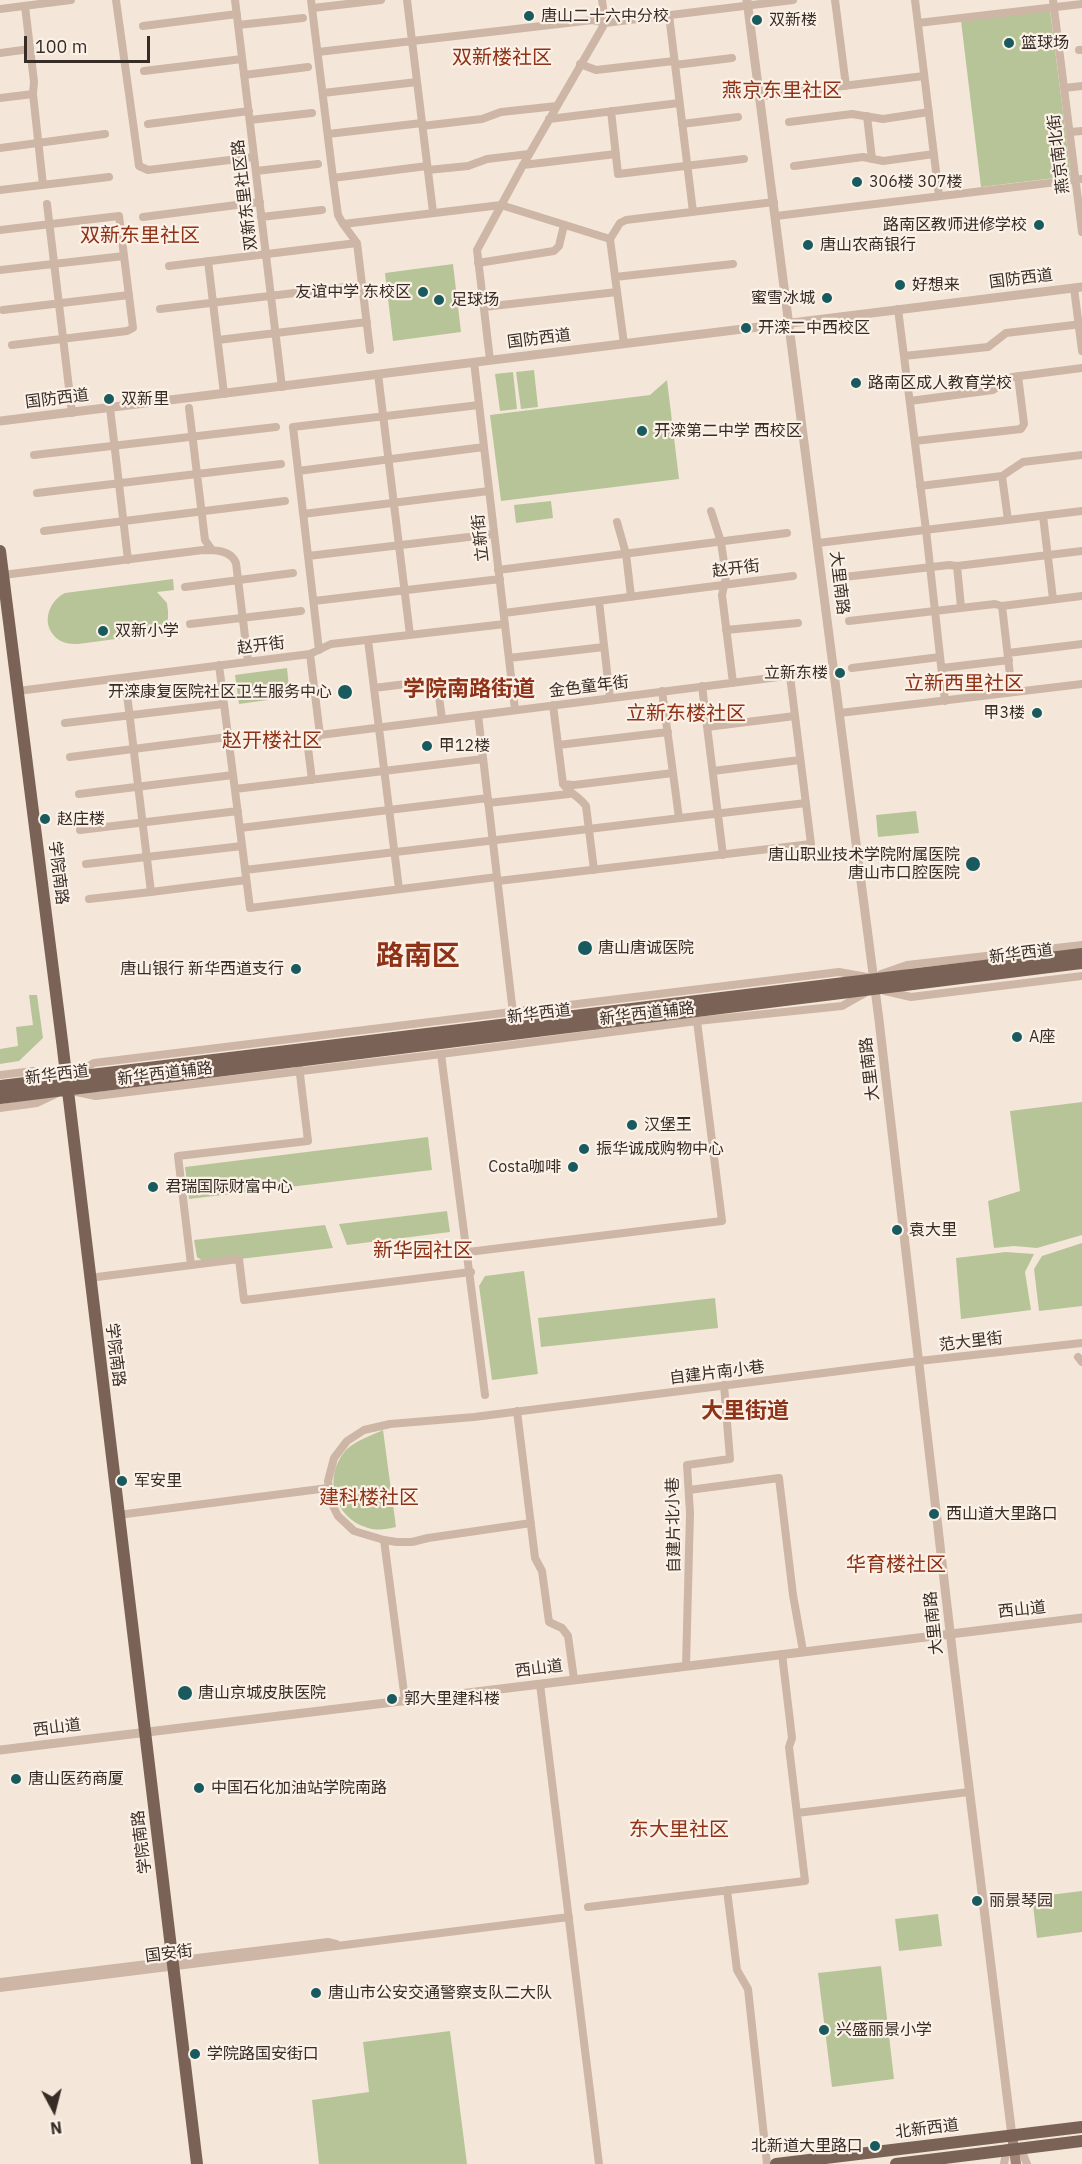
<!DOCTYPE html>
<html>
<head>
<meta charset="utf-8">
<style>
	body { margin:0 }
	#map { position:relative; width:1082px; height:2164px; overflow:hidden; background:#f4e7da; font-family:"IBM Plex Sans",sans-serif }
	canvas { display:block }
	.north { position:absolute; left:24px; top:2080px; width:60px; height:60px; -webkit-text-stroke:4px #fbf1e7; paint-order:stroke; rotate:173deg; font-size:16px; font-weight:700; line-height:24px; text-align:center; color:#382c27 }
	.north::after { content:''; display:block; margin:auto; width:21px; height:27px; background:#382c27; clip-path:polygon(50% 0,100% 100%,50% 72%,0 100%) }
	.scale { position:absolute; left:24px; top:36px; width:126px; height:27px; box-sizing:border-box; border:3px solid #382c27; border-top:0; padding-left:8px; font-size:18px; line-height:21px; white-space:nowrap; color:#382c27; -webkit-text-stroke:4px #fbf1e7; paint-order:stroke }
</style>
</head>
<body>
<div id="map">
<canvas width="1082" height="2164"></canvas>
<div class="north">N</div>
<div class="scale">100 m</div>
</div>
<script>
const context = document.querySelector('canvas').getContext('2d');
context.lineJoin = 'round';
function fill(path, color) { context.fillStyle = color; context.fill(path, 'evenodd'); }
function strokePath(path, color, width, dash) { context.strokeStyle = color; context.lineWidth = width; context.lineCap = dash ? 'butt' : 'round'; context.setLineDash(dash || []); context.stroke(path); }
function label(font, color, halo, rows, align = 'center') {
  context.font = font + ' "IBM Plex Sans","Noto Sans SC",sans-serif'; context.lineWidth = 4.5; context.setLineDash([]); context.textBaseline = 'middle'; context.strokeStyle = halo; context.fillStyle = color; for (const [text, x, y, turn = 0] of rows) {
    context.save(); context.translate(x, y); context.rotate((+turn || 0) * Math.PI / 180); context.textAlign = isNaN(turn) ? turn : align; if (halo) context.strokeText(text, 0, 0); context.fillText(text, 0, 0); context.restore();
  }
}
fill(new Path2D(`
	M1050,10L1071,176L981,187L961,21Z
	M453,264L461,332L393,341L385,273Z
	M534,370L538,407L521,409L516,372Z
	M513,372L517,409L500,411L495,374Z
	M667,380L679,479L501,501L490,415L650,395Z
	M551,501L553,518L516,523L514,505Z
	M173,579L174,590L157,592L167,603L168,611V619L161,630L154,634L78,644C72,644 65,644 59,640C40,627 47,602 65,593Z
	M287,668L290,697L239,704L235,675Z
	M916,811L919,833L878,837L876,815Z
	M29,995H37L43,1038L19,1061L0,1064V1049L18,1046L16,1027L33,1025Z
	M1082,1102V1235L1037,1248L1014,1246L994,1248L988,1201L1020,1191L1010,1111Z
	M428,1137L432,1170L189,1199L185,1167Z
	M447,1211L450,1232L347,1245L339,1224Z
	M325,1225L333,1248L206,1263L197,1257L194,1240Z
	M1082,1243V1306L1039,1311L1034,1269L1042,1256Z
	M1006,1252L1034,1254L1025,1272L1031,1310L961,1319L956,1258Z
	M524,1271L538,1374L492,1380L479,1286L485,1276Z
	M715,1298L718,1328L541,1347L538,1318Z
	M383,1430L396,1527C387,1529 378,1531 368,1528C334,1518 322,1477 346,1450C355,1441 372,1435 383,1430Z
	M1082,1891V1932L1037,1938L1032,1897Z
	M938,1914L942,1946L899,1951L895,1919Z
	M881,1966L894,2079L832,2087L818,1973Z
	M450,2031L467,2164H319L312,2100L369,2092L363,2042Z`), '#b7c498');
strokePath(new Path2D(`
	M116,0L139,166L148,170L254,157
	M235,0L282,387
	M311,0L333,178L338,215L343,224L501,205L610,239L624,344
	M407,0L433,212
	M835,0L846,86
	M915,0L939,196
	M1053,0L1082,232
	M25,6L34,82L33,94
	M313,8L381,0
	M0,9L71,0
	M669,15L693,212
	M918,23L1082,4
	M238,25L303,18
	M143,26L237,14
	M1079,50H1082
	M318,52L593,20L605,23L793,0
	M0,53L30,49
	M580,64L596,70L674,61
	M675,65L732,58
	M144,71L242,59
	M244,75L308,67
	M1064,88L1082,86
	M323,93L417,82
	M762,96L924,76
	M0,98L33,94L43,185
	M611,111L618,174L744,159
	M867,116L872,159
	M549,119L679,103
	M250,120L312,113
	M789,122L852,114L883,119L929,112
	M148,124L249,111
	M682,124L738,117
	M422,126L482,119L501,112L557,106
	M1070,132L1082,131
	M328,134L422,123
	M0,148L105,134
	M523,165L616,154
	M794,166L863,157L883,161L934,154
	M428,170L468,166L487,159L529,154
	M256,171L318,164
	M333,178L427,166
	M0,190L109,177
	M47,204L72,413
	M776,216L1082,179
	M143,217L260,202
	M261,217L322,210
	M343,224L357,243L370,350
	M0,230L119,216L133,328L127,331L12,345
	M610,239L620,223L626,220L774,202
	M208,261L224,394
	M478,263L554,251L559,246L564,225
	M169,266L357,243
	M0,270L124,256
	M615,277L733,264
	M1074,288L1082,351
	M484,307L617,292
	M160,309L362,285
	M898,309L926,530L945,701
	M3,310L129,295
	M218,340L367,322
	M904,356L988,347L1006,333L1082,324
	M490,360L477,250L523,165L605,23L602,0
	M474,362L515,710
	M378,374L410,635
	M910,401L993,390L1012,377L1082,368
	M110,408L128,560
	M189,408L205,540L212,550
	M915,441L1021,429L1024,424L1018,376
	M34,455L276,427
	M298,471L484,447
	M1002,476L1008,520
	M920,486L1002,476L1023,462L1082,455
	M37,493L281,464
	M711,511L721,542L726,577L722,595L733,683
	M303,514L489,491
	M1043,516L1053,599
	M617,522L626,554L631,596
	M44,531L285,501
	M818,543L1082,511
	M308,556L494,534
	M498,570L787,533
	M3,575L203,550C215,550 231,550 236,563L248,661
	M844,577L949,565L957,566
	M185,587L293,573
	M314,601L500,579
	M599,601L610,698
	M1002,606L1012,692
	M961,607L957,566L1082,551
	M504,613L793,576
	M849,621L995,604L1002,606L1082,596
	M190,624L301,611
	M726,630L798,623
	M368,640L399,889
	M319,650L293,427L479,405
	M1008,653L1082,644
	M310,654L320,735L834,670
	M509,658L604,647
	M219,665L250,908L497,877
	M852,668L940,657
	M942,668L1009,660
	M125,678L151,892L246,880
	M702,686L723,855
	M374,688L430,681L438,689L442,719
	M18,691L310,654L331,644L505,624
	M662,691L679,818
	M553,705L563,784C570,794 579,796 586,806L594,870
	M840,713L1082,684
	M478,715L513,1013
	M65,723L224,704
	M707,727L795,716
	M558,745L668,732
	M70,757L228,737
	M713,771L800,760
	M312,780L308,748L320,735
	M563,784L574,785L673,773
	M235,789L483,759
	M79,794L233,775
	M488,803L569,794
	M240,828L488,798
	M80,830L238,811
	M86,864L242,846
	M245,870L806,803
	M498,881L811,844L790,676
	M89,899L151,892
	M881,974L907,965L1082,945
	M885,991L911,997L1082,976
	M441,1054L485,1395
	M0,1075L33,1071L55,1076
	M72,1075L94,1063L839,972L867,977
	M76,1092L96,1096L441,1054L697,1021L842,1006L865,993
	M0,1108L37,1103L56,1094
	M468,1252L722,1221L697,1021
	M191,1265L178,1156L308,1141L299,1066
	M89,1278L239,1259L244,1300L471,1272
	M1078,1357L1082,1362
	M517,1411L535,1558L542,1571L549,1622L562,1628L568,1636L574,1679
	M689,1490L779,1478L793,1595L803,1651
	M118,1515L328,1488
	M531,1523L428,1538L412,1542H397L384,1540L354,1531L338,1516L331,1502L328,1481L334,1458L347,1441L364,1430L390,1424L474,1417L919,1361L1082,1343
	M384,1540L405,1700
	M686,1666L690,1513L687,1465L730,1459L724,1385
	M540,1684L599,2164
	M797,1813L969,1792
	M727,1890L737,1970L748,1989L767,2164
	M588,1907L805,1881L789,1747L792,1738L782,1654
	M0,1982L328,1942L336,1944
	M0,1988L569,1917
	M1020,2147L1027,2164
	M1004,2164L1007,2148`), '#cdb6a5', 8);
strokePath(new Path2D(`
	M747,0C793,340 832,680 879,1020L953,1657L1012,2136
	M0,421L1082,287
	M0,1750L1082,1618`), '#cdb6a5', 9);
strokePath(new Path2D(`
	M1012,2136L1016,2164`), '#a18476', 10);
strokePath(new Path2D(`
	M0,551L62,1041L197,2164
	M0,1086L1082,954
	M0,1098L1082,963
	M776,2164L1082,2127
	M896,2164L1082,2141`), '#7b6256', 12);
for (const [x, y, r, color] of [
	[529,16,6,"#185a5d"],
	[757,20,6,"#185a5d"],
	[1009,43,6,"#185a5d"],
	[857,182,6,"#185a5d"],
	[1039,225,6,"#185a5d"],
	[808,245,6,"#185a5d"],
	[900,285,6,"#185a5d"],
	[423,292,6,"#185a5d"],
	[827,298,6,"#185a5d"],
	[439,300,6,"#185a5d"],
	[746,328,6,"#185a5d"],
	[856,383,6,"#185a5d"],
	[109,399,6,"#185a5d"],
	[642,431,6,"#185a5d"],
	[103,631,6,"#185a5d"],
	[840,673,6,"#185a5d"],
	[345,692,8,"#185a5d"],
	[1037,713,6,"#185a5d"],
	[427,746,6,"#185a5d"],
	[45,819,6,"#185a5d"],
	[973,864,8,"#185a5d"],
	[585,948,8,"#185a5d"],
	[296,969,6,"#185a5d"],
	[1017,1037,6,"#185a5d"],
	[632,1125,6,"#185a5d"],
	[584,1149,6,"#185a5d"],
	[573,1167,6,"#185a5d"],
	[153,1187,6,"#185a5d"],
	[897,1230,6,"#185a5d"],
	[122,1481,6,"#185a5d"],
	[934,1514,6,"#185a5d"],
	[185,1693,8,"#185a5d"],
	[392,1699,6,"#185a5d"],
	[16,1779,6,"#185a5d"],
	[199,1788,6,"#185a5d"],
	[977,1901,6,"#185a5d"],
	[316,1993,6,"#185a5d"],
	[824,2030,6,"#185a5d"],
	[195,2054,6,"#185a5d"],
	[875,2146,6,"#185a5d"]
]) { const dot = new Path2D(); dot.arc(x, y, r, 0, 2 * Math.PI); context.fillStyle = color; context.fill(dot); strokePath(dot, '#fbf1e7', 2); }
label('16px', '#382c27', '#fbf1e7', [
	["唐山二十六中分校",541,16],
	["双新楼",769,20],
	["篮球场",1021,43],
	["306楼 307楼",869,182],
	["路南区教师进修学校",1027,225,"right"],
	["唐山农商银行",820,245],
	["好想来",912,285],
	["友谊中学 东校区",411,292,"right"],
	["蜜雪冰城",815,298,"right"],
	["足球场",451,300],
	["开滦二中西校区",758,328],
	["路南区成人教育学校",868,383],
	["双新里",121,399],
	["开滦第二中学 西校区",654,431],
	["双新小学",115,631],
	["立新东楼",828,673,"right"],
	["开滦康复医院社区卫生服务中心",332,692,"right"],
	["甲3楼",1025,713,"right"],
	["甲12楼",439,746],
	["赵庄楼",57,819],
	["唐山职业技术学院附属医院",960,855,"right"],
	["唐山市口腔医院",960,873,"right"],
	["唐山唐诚医院",598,948],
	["唐山银行 新华西道支行",284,969,"right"],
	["A座",1029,1037],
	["汉堡王",644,1125],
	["振华诚成购物中心",596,1149],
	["Costa咖啡",561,1167,"right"],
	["君瑞国际财富中心",165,1187],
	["袁大里",909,1230],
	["军安里",134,1481],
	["西山道大里路口",946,1514],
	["唐山京城皮肤医院",198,1693],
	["郭大里建科楼",404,1699],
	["唐山医药商厦",28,1779],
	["中国石化加油站学院南路",211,1788],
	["丽景琴园",989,1901],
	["唐山市公安交通警察支队二大队",328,1993],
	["兴盛丽景小学",836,2030],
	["学院路国安街口",207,2054],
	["北新道大里路口",863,2146,"right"]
], 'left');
label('16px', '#382c27', '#fbf1e7', [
	["燕京南北街",1059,154,-97],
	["双新东里社区路",245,195,-97],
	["国防西道",1021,279,-7],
	["国防西道",539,339,-7],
	["国防西道",57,399,-7],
	["立新街",481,538,-96],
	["赵开街",736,569,-7],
	["大里南路",839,583,83],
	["赵开街",261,646,-7],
	["金色童年街",589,687,-7],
	["学院南路",58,873,83],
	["新华西道",1021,954,-7],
	["新华西道",539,1014,-7],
	["新华西道辅路",647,1014,-7],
	["大里南路",870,1069,-97],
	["新华西道辅路",165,1074,-7],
	["新华西道",57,1075,-7],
	["范大里街",971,1342,-7],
	["学院南路",115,1355,83],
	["自建片南小巷",717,1373,-7],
	["自建片北小巷",674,1525,-91],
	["西山道",1022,1610,-6],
	["大里南路",934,1623,-96],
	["西山道",539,1669,-7],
	["西山道",57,1728,-7],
	["学院南路",142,1842,-97],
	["国安街",169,1954,-7],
	["北新西道",927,2129,-7]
]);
label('20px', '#8e3218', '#fbf1e7', [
	["双新楼社区",502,58],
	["燕京东里社区",782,91],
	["双新东里社区",140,236],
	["立新西里社区",964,684],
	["立新东楼社区",686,714],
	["赵开楼社区",272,741],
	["新华园社区",423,1251],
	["建科楼社区",369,1498],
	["华育楼社区",896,1565],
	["东大里社区",679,1830]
]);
label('bold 22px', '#8e3218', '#fbf1e7', [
	["学院南路街道",469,690],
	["大里街道",745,1412]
]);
label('bold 28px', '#8e3218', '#fbf1e7', [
	["路南区",418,957]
]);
</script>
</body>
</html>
